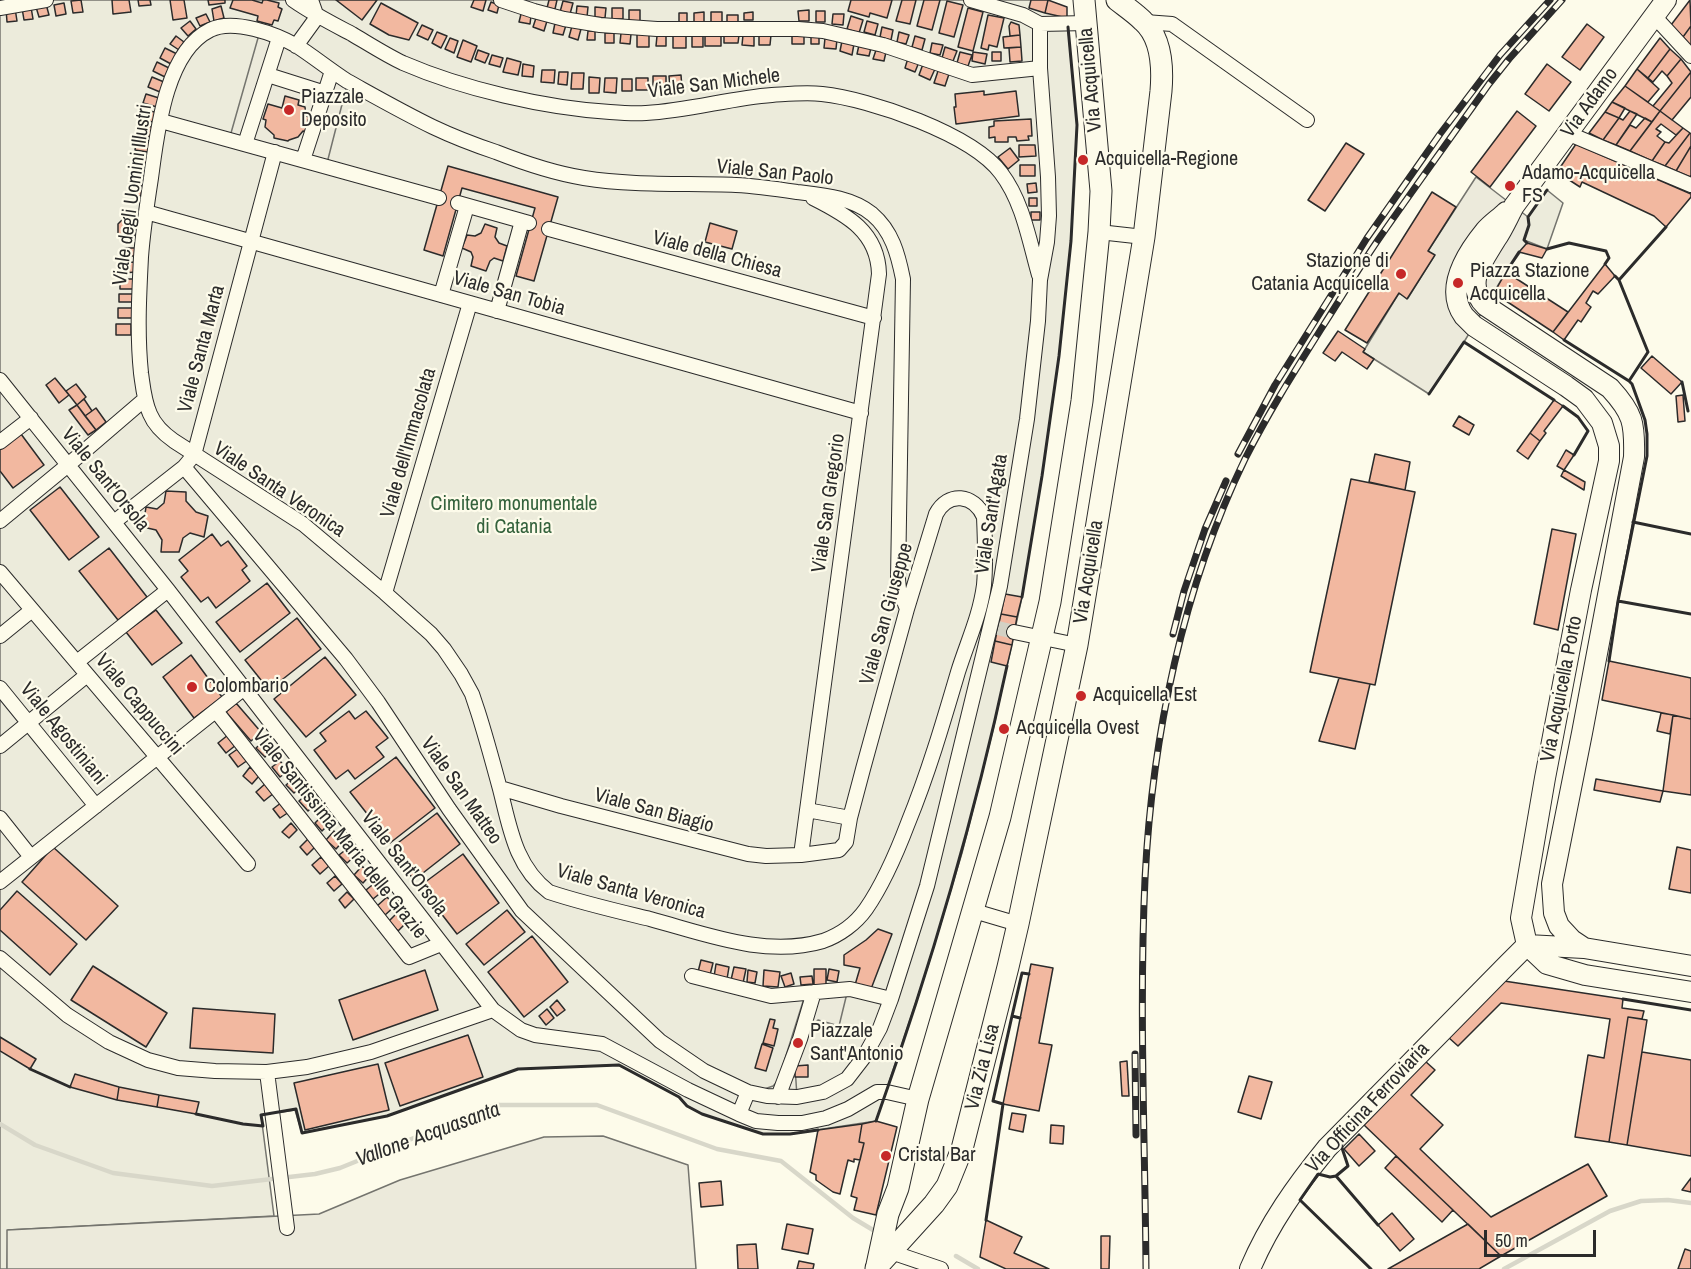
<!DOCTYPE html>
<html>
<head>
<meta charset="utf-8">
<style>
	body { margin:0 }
	#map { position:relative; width:1691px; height:1269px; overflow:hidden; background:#fdfbea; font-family:"Archivo Narrow",sans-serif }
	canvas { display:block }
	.scale { position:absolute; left:1484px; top:1230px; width:112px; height:27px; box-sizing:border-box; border:3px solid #2b2b2b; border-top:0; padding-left:8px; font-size:18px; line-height:21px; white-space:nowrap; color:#2b2b2b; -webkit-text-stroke:4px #fdfbea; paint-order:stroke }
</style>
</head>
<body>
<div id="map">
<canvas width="1691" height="1269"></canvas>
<div class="scale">50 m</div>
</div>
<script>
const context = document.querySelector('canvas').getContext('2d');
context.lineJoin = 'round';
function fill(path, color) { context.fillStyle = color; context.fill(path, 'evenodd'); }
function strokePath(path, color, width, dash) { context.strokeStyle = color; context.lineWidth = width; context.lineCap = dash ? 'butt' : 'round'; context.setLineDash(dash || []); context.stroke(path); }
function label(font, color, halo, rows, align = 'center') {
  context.font = font + ' "Archivo Narrow",sans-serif'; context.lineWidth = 4.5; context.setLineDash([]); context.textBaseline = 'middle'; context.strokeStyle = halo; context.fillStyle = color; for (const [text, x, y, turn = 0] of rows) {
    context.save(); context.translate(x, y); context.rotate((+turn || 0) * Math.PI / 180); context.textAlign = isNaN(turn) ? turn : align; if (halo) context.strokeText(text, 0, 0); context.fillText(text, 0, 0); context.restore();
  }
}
const green = new Path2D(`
	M0,0H1047L1067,18L1077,125L1071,241L1059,356L1042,476L1022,597L993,730L962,853L928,966L876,1121L790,1134H763L702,1114L687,1106L679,1097L619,1065L518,1069L387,1116L302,1133L295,1110L261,1115L274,1216L8,1230L7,1269H0Z
	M1547,190L1563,203L1547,249L1524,240L1529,225L1528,217Z`);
fill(green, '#ecebdb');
strokePath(green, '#74746e', 1.5);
const parking = new Path2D(`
	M260,31L348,81L326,167L229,140Z
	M1476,177L1528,217L1529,225L1524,240L1527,243L1506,272L1464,342L1429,394L1363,352L1399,293L1408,298L1434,256L1428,251Z
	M848,989L839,1026L818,1020L813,1025L795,1066L797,1097L753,1093L773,1086L778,1081L806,992Z
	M603,1136L688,1165L696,1269H7V1230L319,1214L400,1180L544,1137Z`);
fill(parking, '#eceadb');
strokePath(parking, '#74746e', 1.5);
strokePath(new Path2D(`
	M0,1124L35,1145L113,1173L212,1186L315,1174L340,1168L495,1105H597L717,1149L781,1161L853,1218L873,1230
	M956,1256L978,1269
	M1504,1269L1610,1211L1641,1201L1668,1200L1691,1203`), '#d8d7c9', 4.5);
const building = new Path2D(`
	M81,0L83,12L73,13L71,1Z
	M112,0H129L131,12L113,14Z
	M138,0H150L151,5L139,6Z
	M170,0H184L187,18L173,20Z
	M208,0H225V3L209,5Z
	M233,0H252L262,3L263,0H267L279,3L278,7L282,9L278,21L274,20L272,25L257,21L258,16L230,8Z
	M336,0H377L362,20Z
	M474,0H486L483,11L471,7Z
	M549,0H557L555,9L547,8Z
	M851,0H892L887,18L870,13L869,17L848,11Z
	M902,0H916L910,24L896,21Z
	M924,0H940L932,30L917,26Z
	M1031,0H1048L1045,13L1029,8Z
	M1048,0L1067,7V18L1045,13Z
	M1690,0L1691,26L1683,37L1671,25Z
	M563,1L573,3L570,14L560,12Z
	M947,1L963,5L954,37L939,33Z
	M491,2L499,5L497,13L488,10Z
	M64,3L66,14L56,16L54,5Z
	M381,3L418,23L409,40L389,35L370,24Z
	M46,4L49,15L39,17L36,7Z
	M221,6L224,18L214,21L212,9Z
	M577,6L588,7L587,17L576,16Z
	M31,7L33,19L24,20L22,8Z
	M595,7L606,8L605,18L595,17Z
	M15,8L17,21L7,22L6,9Z
	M612,8H623V19H612Z
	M968,8L983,12L973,51L958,47Z
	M629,10H640V21H629Z
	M809,10V21H799L798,11Z
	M816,11H825V22H816Z
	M704,12V23H694V13Z
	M711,12H722V24H711Z
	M753,12V20H744V13Z
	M679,13H687V23H679Z
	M206,14L210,22L200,26L196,18Z
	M521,14L531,16L530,24L519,22Z
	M833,14H844L843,25L832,24Z
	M727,15H738V22H727Z
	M988,15L1004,18L997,47L989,45L988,50L981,48Z
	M851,16L863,20L859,33L847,29Z
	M536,18L547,21L544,31L533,27Z
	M190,21L196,29L188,36L181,28Z
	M867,21L878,24L875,35L864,32Z
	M1011,22L1019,25L1020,35L1010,36L1009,26Z
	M555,23L566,25L563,35L553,33Z
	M1587,24L1604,37L1580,70L1562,57Z
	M422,25L433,30L428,40L417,35Z
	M572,26L581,29L578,40L569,37Z
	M1691,26V46L1683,37Z
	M882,27L893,30L891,40L880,37Z
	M588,31H595V40H587Z
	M437,32L447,36L441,48L432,43Z
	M899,32L909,35L906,44L897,42Z
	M605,33H614V43H605Z
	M621,33L631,34L630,44L620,43Z
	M637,34H649V47H637Z
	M673,34H686V48H673Z
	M705,34H721V46H705Z
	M792,34H804V44H792Z
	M724,35H739L738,43H724Z
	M743,35H754V46L742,45Z
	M759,35H771L770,45H759Z
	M1020,35L1021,47L1004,48L1003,37Z
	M176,36L184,42L179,50L170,44Z
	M657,36H666V46H656Z
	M692,36H703V47H692Z
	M915,36L925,39L922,50L912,47Z
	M811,37H819V44H811Z
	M450,38L458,41L454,53L445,49Z
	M825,38L837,39L836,49L824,48Z
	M1660,38L1670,49L1648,78L1637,69Z
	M463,40L477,46L471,62L457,57Z
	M842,41L854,44L852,55L840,51Z
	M932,43L943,45L940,55L930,53Z
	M859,45L871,48L869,56L857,54Z
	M945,47L957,51L953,61L942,58Z
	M1021,47L1022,61L1010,62L1009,48Z
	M165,48L177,54L171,64L160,58Z
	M1670,49L1681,59L1667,76L1662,71L1653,82L1648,78Z
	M478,50L489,54L485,63L475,59Z
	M876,50L886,52L884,61L873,59Z
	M960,52L972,55L968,66L957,63Z
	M973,52L987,54L985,64L972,61Z
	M992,52H1001V61H992Z
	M492,55L503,58L500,67L489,64Z
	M507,58L521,62L518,75L503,72Z
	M908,58L919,62L915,72L905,68Z
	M1681,59L1691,72L1660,111L1653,106L1672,83L1667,76Z
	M157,62L169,68L165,77L153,71Z
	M523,64L534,66L533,77L522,76Z
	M923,64L935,69L930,80L919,75Z
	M1547,64L1571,82L1549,111L1525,94Z
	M1637,69L1659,89L1648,102L1625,86Z
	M542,70H555L554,83L541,82Z
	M938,71L949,74L945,86L934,83Z
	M559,72H568L567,85L558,84Z
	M1691,72V97L1672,120L1660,111Z
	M572,73H584L583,89H571Z
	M681,75L682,88H670L669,76Z
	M653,76H666V89H653Z
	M152,77L164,82L160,92L148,87Z
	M589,77L600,78L599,93H589Z
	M605,78H617L616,93L604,92Z
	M636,78H648V90H636Z
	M622,79H632V91H622Z
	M1625,86L1660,111L1652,122L1612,102Z
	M984,91V95L1016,91L1019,116L956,124L954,107H956L955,94Z
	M146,94L159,98L157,107L143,103Z
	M285,96L299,100L298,105L305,107L306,116L309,117L305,132L303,131L298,137L289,140L288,141L274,138V135L265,127L266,120L263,119L268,104L282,108Z
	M1612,102L1625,108L1619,118L1605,112Z
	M142,110L155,112L154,122L140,120Z
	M1517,111L1536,126L1490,187L1471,172Z
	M1630,111L1637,114L1616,145L1603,140L1619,118L1623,120Z
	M1660,111L1683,128L1676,135L1661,124L1656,129L1661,132L1657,136L1665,142L1652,161L1630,151Z
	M1605,112L1619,118L1603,140L1589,133Z
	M1645,118L1652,122L1630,151L1616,145L1630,125L1636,128Z
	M1031,119L1032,136H1028L1029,140L1017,141L1016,137H1008V142H995V137L989,138V127L994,126V121Z
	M139,125L153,127L151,137L137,134Z
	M1683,128L1690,133L1665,166L1652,161L1665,142L1669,143Z
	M1690,133L1691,134V146L1676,171L1665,166Z
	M137,139L150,141L148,152L135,150Z
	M1346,143L1364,154L1325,211L1308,200Z
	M1576,144L1691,194V197L1666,227L1654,216L1582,182L1580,187L1557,172Z
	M1019,145H1035L1036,156L1019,157Z
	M1691,146V175L1690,177L1676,171Z
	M1010,148L1019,160L1008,169L998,157Z
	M134,153L147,155L146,164L132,161Z
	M1020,165H1035V176H1020Z
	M132,166L144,168L142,179L130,177Z
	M448,166L558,197L534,281L516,276L535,208L462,188L443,256L424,250Z
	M1036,183L1037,192L1028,193L1027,184Z
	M129,184L142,185L141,196L128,195Z
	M1432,192L1456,207L1428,251L1435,255L1407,299L1399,293L1367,343L1345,330Z
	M1029,198H1037V206H1029Z
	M1031,212H1040V220H1031Z
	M123,219L132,220L136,225L135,235L129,239H122L118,234V224Z
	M710,223L737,231L732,249L705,242Z
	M485,224L497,228L495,237L499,243L507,246L503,261L494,258L490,261L486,271L471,266L473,257L471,252L462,248L467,235L475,236L481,233Z
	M1527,243L1547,249L1542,258L1519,252Z
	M125,248H136V256H125Z
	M135,262L136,272L122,273V263Z
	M1605,264L1615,276L1598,294L1593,291L1586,303L1591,307L1581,322L1578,320L1564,340L1553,332Z
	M1506,272L1568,312L1553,332L1494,293Z
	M120,279H134V289H120Z
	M119,294H133L132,302H119Z
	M118,308H132V318H118Z
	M116,324H131V335H116Z
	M1338,331L1365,349L1363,352L1374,359L1367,369L1342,352L1335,361L1323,353Z
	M1652,356L1682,382L1671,394L1641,368Z
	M55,378L69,395L59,403L46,385Z
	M76,384L86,397L77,405L66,391Z
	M1683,395L1685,421L1678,422L1676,396Z
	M84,399L92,411L85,416L77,405Z
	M1554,400L1563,406L1544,431L1546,433L1540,441L1530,433Z
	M77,405L96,430L88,435L69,410Z
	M96,408L106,422L96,430L85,416Z
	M1459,416L1474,425L1469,435L1453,426Z
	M1530,433L1540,441L1528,459L1517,451Z
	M21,434L44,465L13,488L0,471V450Z
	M1566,450L1574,455L1564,470L1557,466Z
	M1375,454L1410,462L1405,490L1369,482Z
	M1564,470L1585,482L1584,490L1561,476Z
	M1351,479L1415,492L1375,685L1310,672Z
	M60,487L99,537L69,560L30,510Z
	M166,491L186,492V501L196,512L208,516L204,537L190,533L183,538L179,552H161L162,540L156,530L143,527L146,507L157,509L164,503Z
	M1552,529L1576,534L1558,630L1534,624Z
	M212,534L221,546L228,541L247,566L242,570L250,581L216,608L208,597L201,602L181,577L188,571L179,560Z
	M109,548L147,597L118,620L79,571Z
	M267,583L290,613L240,652L216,622Z
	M1005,594L1022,597L1017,617L1001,614Z
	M156,610L182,643L152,665L126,632Z
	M1001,614L1017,617L1012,645L995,641Z
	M297,618L321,649L269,690L245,660Z
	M995,641L1012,645L1007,666L991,662Z
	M191,655L222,697L194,718L163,677Z
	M325,657L356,695L306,737L274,699Z
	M1609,661L1691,678V719L1602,700Z
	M1339,678L1370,684L1355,749L1319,741Z
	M236,703L261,732L251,741L226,712Z
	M349,711L355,719L366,711L388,738L376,747L384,757L355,779L348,770L336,779L314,750L326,741L320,733Z
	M1661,713L1673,715L1670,734L1657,731Z
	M1673,715L1691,719V795L1663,791Z
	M228,735L236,745L226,753L218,743Z
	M265,740L273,749L265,757L256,748Z
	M239,748L248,760L238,767L229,755Z
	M396,757L435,808L390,843L350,792Z
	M280,761L288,771L280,777L272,767Z
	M250,767L259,776L252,784L243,776Z
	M294,778L302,786L294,793L286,785Z
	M1596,779L1663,791L1660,802L1594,790Z
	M266,783L274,793L264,801L256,792Z
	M308,793L317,802L308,811L299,801Z
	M282,802L289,812L280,818L273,809Z
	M437,813L460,844L414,880L390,849Z
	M324,814L331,822L322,831L315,823Z
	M291,823L297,830L289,838L282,832Z
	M334,831L344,840L336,849L326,840Z
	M308,839L315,847L307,855L300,847Z
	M53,847L118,906L86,940L22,882Z
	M1677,847L1691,850V893L1669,889Z
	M348,848L355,856L347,863L339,855Z
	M463,854L499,903L457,934L420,886Z
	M321,857L329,866L320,874L312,865Z
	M362,866L371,874L363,883L354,875Z
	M335,876L342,884L334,891L327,883Z
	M376,882L383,891L373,899L366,890Z
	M17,891L77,944L50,975L0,930V910Z
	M347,892L354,899L345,908L339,900Z
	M387,897L395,906L385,915L377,906Z
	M507,910L525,932L484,965L466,944Z
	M398,912L407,922L398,931L389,921Z
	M878,929L892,934L871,989L855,985L860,968L844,965V955L866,940Z
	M532,936L568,982L524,1017L488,972Z
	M701,960L713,963L710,975L698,972Z
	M716,964L729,967L727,979L714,977Z
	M1031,964L1053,968L1039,1043L1052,1045L1039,1111L1003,1104Z
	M93,966L167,1013L146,1047L71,1000Z
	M734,967L746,969L743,983L731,980Z
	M814,969H826V985H814Z
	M829,969L839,971L837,982L827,980Z
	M425,970L438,1010L353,1040L339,1000Z
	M748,970L757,972L755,983L747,982Z
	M764,970L780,972L778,987L763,986Z
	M791,973L794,984L785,987L781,976Z
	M812,976L813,984L801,985L800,977Z
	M1504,981L1623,999L1622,1008L1644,1011L1642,1019L1628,1017L1609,1142L1575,1137L1588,1055L1604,1058L1610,1019L1501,1003L1458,1046L1448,1037Z
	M557,1000L565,1010L557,1016L550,1007Z
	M193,1008L275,1014L273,1053L190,1048Z
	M547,1009L554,1018L546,1025L539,1016Z
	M1628,1017L1647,1020L1627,1145L1609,1142Z
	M770,1019L775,1020L773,1028L778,1029L774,1046L763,1043Z
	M468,1035L483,1077L400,1106L385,1063Z
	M0,1037L36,1059L30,1069L0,1051Z
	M762,1044L773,1048L766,1071L755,1068Z
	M1642,1052L1691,1060V1156L1627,1145Z
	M1127,1061L1129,1096H1122L1120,1062Z
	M1425,1061L1435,1070L1411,1095L1443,1125L1420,1149L1491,1217L1588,1164L1607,1196L1501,1256L1364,1125Z
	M378,1064L389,1110L305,1130L294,1083Z
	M808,1065V1077H795V1066Z
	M75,1074L119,1087L117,1100L70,1087Z
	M1249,1076L1272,1082L1261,1119L1238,1112Z
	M119,1087L159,1095L157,1107L117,1100Z
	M159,1095L199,1102L196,1114L157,1107Z
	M1012,1113L1026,1115L1023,1132L1009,1129Z
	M876,1121L897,1127L876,1215L854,1210L857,1198L851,1196L864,1143L859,1142L862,1124Z
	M862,1124L859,1142L864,1143L860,1160L854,1159V1162L848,1160L840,1194L833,1192L816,1180V1175L810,1172L818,1130Z
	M1051,1125L1064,1126L1063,1144L1050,1143Z
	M1359,1134L1375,1151L1359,1166L1344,1149Z
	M1396,1156L1453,1210L1442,1222L1385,1168Z
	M1691,1178V1192L1682,1190Z
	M721,1181L723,1205L701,1207L699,1183Z
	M1392,1213L1414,1239L1400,1251L1378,1225Z
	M986,1220L1022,1237L1014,1253L1049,1269H1006L980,1257Z
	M787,1224L813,1229L808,1254L782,1249Z
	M1468,1224L1501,1256L1479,1269H1388Z
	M1101,1236H1110L1109,1269H1101Z
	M756,1244L758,1269H738L737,1245Z
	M1685,1249L1691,1251V1269H1678Z
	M799,1261L814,1264L813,1269H797Z`);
fill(building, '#f2b8a0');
strokePath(building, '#2b2b2b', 1.5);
strokePath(new Path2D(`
	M998,628L1014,632`), '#d3d1c4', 14, [14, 7]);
const street = new Path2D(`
	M293,0C313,14 331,23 352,34C369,44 386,55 403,63C463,89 545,108 610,112C622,113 634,114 646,113C689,111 730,98 772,95C788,94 806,92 822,94C870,99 972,134 1001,173C1023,202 1029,240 1039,275
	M501,0L534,11L564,19L600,25L657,29H798L823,31L883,45L972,75L1040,68
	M971,0L1023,15L1040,24L1087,23
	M0,8L46,0
	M1654,16L1691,56
	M1145,22L1172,24L1307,120
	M296,46L317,17L311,0
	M268,75L325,93
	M161,121L439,198
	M1567,133L1691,185
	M245,144L279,38
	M303,160L332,71
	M458,203L529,223
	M146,212L861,413
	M549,229L874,318
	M1099,232L1144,237
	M441,295L467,206
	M497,311L522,221
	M0,380L168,590L493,1010L521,1030L535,1035L602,1044L688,1090L739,1114L756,1121L778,1123H802L826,1118L848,1109L877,1092H887L918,1099
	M0,442L31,418
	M184,467L346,659L378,702L449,809L522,911L660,1041L704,1071L748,1092
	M0,521L68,465L145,399
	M114,522L184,467L194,455L275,152
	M0,572L248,864
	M385,593L470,303
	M1014,632L1077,645
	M0,636L32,610
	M77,662L168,590
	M0,688L96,806
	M216,711L409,957L441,944
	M0,746L87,675
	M500,788L561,806L748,854L766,856L801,855L839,850L846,842L850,818L863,769L907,609L936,514C948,491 974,494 984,517C985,539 986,563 984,585C980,616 967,643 958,672C943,723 928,774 908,823C897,852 884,883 866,909C856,923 840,935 823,941C766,958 706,934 650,919C617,911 582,903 549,892C515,866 510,828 500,789C493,763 486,737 478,712L472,694L461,674L444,649L431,634L385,593L303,524L174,441C164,434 155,426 150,414C144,401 143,387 141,373C137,334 139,296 141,257C143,230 147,204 151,178C157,134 165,52 210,30C233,18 276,34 297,46C314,57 330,70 347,81C376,97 404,113 433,127C454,137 475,145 496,152C524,163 553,173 584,178C634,186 685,183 736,185C757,186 777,189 797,192C822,195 851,197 872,214C892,231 898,254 903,279L898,579L899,589L907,609
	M807,810L850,818
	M0,818L31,857
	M801,855L879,274C878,232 847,215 813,198
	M0,882L243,689
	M974,911L1018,924
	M0,958L67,1015L109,1042L148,1060L178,1068L215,1071L267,1072L307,1067L371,1052L493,1010
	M692,976L771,996L850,989L891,999
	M267,1072L287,1228
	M778,1097L800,1039L814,992
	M739,1114L748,1092L767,1096L797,1097L823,1092L847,1079L864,1057L880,1028L891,999L927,886L1000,586L1027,419L1038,321L1040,280L1047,242L1049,216L1048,177L1040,68V24
	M891,1252L941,1269`);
const secondary = new Path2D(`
	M1666,0L1514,206C1508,217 1503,229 1496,239C1483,261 1463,284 1486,306L1610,388C1633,413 1635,423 1634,457L1582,733L1552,884L1554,913L1559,926L1572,940L1584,948L1691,966
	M1506,212C1500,218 1491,224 1485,231C1467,253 1444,288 1464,316C1467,319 1471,323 1474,326L1566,386L1584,399L1602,423L1609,446V461L1581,590L1545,778L1521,918L1527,945L1547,964L1585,975L1691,992
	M1250,1269C1269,1224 1296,1186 1327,1148L1508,964L1527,945L1584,948`);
const primary = new Path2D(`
	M877,1265L888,1214L898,1188L918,1099L1000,817L1050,602L1082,401L1099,232L1101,191L1084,0
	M876,1268L934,1204L947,1186L962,1149L1008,967L1018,924L1077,645L1144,237L1161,91C1163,67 1162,38 1143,21C1135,13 1126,7 1117,0`);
strokePath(street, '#2b2b2b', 16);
strokePath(secondary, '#2b2b2b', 22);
strokePath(primary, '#2b2b2b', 23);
strokePath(street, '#fdfbea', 14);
strokePath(secondary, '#fdfbea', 20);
strokePath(primary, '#fdfbea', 21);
const rail = new Path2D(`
	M1238,454L1275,385L1367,238L1440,134L1500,55L1550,0
	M1173,634L1184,591L1205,529L1226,481
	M1135,1054L1136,1135
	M1146,1269C1145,1139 1139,1009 1145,879C1152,737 1183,587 1245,459C1268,413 1296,369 1323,326C1341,298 1359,268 1378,240C1415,187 1452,136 1489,84L1509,59L1562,0`);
strokePath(rail, '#2b2b2b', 7);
strokePath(rail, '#fdfbea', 4.5, [14]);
strokePath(new Path2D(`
	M1527,243L1524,240L1529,225L1528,217L1547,190
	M1547,249L1569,243L1606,251L1609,258L1605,264
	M1506,272L1519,252
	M1615,276L1619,280L1648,352L1629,381
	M1619,280L1666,227
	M1564,340L1629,381L1632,384L1645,420L1647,434V456L1618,601L1609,661
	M1682,382L1688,411
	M1429,394L1464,342L1554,400
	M1563,406L1578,417L1588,431L1574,455
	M1633,522L1691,534
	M1022,597L1042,476L1059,356L1071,241L1077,125L1068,27
	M1618,601L1691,614
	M1623,999L1691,1010
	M1020,1018L1012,1016L1022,973L1029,974
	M30,1069L70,1087
	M196,1114L243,1124L263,1126L261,1115L296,1109L302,1133L387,1116L518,1069L619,1065L679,1097L687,1106L702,1114L763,1134H790L818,1130
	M876,1121C929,972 974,820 1007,666
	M1344,1143L1341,1145L1348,1166L1336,1176L1378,1225
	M1336,1176L1330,1177L1318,1174L1300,1200L1371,1269
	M986,1220L1003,1104L993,1101L1012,1016`), '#2b2b2b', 3);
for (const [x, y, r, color] of [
	[289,110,6,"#c62828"],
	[1083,160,6,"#c62828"],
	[1510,186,6,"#c62828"],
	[1401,274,6,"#c62828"],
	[1458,283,6,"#c62828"],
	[192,687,6,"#c62828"],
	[1081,696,6,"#c62828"],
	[1004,729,6,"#c62828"],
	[798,1043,6,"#c62828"],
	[886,1156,6,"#c62828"]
]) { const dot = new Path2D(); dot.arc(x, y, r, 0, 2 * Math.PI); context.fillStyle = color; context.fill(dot); strokePath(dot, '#fdfbea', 2); }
label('20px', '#2b2b2b', '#fdfbea', [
	["Via Acquicella",1091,80,-95],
	["Viale San Michele",714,84,-7],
	["Via Adamo",1590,103,-54],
	["Viale San Paolo",775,173,6],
	["Viale degli Uomini Illustri",133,195,-82],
	["Viale della Chiesa",717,255,15],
	["Viale San Tobia",509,294,16],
	["Viale Santa Marta",202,349,-75],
	["Viale dell'Immacolata",409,443,-74],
	["Viale Sant'Orsola",105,480,51],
	["Viale Santa Veronica",279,490,34],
	["Viale San Gregorio",829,503,-82],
	["Viale Sant'Agata",992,514,-81],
	["Via Acquicella",1089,572,-81],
	["Viale San Giuseppe",887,614,-74],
	["Via Acquicella Porto",1562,689,-79],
	["Viale Cappuccini",139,705,50],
	["Viale Agostiniani",63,734,51],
	["Viale San Matteo",461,791,55],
	["Viale San Biagio",654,811,15],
	["Viale Santissima Maria delle Grazie",339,834,51],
	["Viale Sant'Orsola",404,864,52],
	["Viale Santa Veronica",631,892,16],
	["Via Zia Lisa",983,1067,-76],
	["Via Officina Ferroviaria",1368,1108,-47]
]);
label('20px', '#2b2b2b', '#fdfbea', [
	["Piazzale",301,98],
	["Deposito",301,121],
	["Acquicella-Regione",1095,160],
	["Adamo-Acquicella",1522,174],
	["FS",1522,197],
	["Stazione di",1389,262,"right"],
	["Catania Acquicella",1389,285,"right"],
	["Piazza Stazione",1470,272],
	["Acquicella",1470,295],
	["Colombario",204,687],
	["Acquicella Est",1093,696],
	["Acquicella Ovest",1016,729],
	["Piazzale",810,1032],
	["Sant'Antonio",810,1055],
	["Cristal Bar",898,1156]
], 'left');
label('20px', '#34623c', '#fdfbea', [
	["Cimitero monumentale",514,505],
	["di Catania",514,528]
]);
label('italic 21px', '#2b2b2b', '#fdfbea', [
	["Vallone Acquasanta",428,1135,-20]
]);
</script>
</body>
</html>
